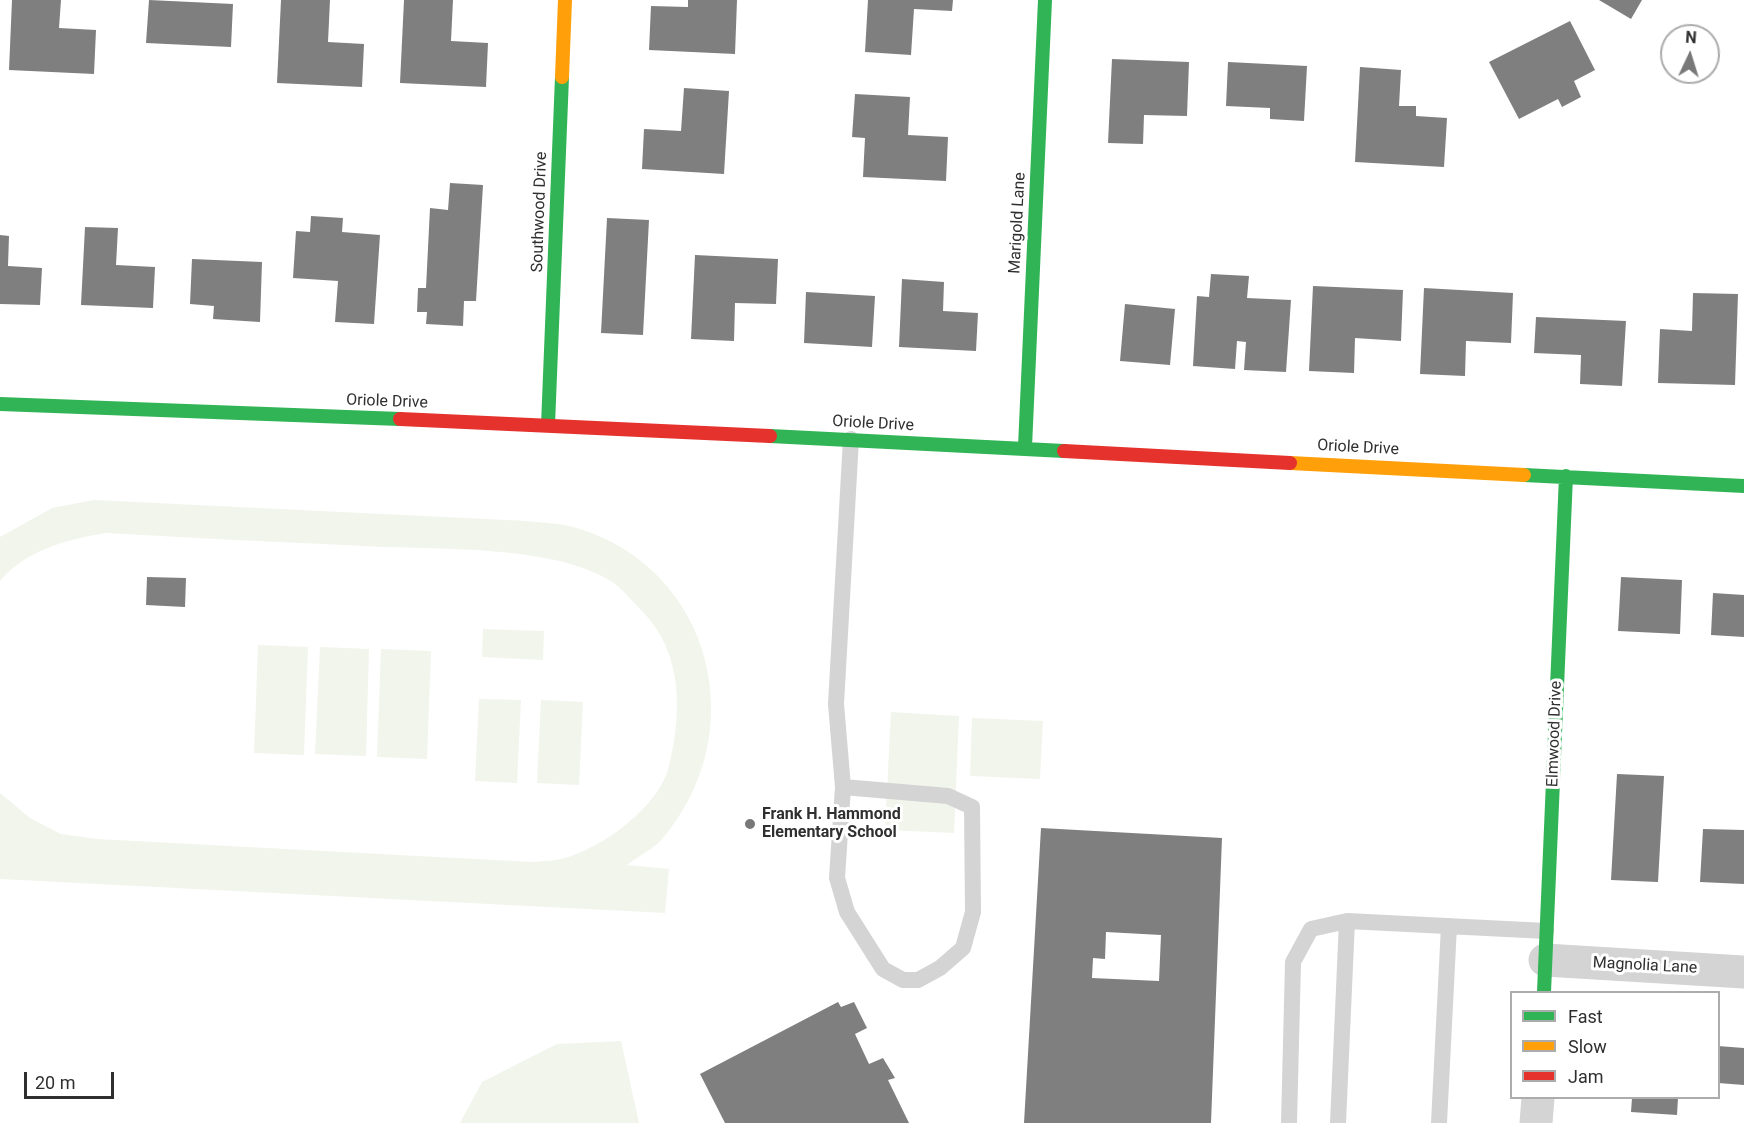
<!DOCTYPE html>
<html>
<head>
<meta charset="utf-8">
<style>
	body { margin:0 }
	#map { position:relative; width:1744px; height:1123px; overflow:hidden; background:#fff; font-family:Roboto,sans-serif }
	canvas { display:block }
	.legend { position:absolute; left:1510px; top:991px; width:210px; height:108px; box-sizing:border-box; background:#fff; border:2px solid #acacac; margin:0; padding:8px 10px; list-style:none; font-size:18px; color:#2f2f2f }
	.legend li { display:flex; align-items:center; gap:12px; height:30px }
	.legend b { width:30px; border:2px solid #acacac }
	.north { position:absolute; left:1660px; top:24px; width:60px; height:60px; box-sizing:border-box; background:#fff; border:2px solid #acacac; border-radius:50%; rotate:4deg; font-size:16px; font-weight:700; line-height:24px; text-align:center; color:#2f2f2f }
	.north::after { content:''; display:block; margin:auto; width:21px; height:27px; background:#787878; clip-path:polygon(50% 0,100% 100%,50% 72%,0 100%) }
	.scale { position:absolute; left:24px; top:1072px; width:90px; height:27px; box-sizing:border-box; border:3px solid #2f2f2f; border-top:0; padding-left:8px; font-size:18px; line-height:21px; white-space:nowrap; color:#2f2f2f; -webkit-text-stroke:4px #fff; paint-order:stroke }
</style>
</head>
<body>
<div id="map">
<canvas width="1744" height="1123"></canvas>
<ul class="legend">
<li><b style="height:8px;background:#30b455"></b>Fast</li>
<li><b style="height:8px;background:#ff9f0a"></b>Slow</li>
<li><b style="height:8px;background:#e5322d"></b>Jam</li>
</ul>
<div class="north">N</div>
<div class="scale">20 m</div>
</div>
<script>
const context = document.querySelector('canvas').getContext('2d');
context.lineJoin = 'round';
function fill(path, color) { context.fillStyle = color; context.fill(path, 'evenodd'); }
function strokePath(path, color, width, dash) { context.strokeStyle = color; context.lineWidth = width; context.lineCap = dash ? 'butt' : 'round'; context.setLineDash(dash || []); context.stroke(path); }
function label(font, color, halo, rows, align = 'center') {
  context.font = font + ' Roboto,sans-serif'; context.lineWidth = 6; context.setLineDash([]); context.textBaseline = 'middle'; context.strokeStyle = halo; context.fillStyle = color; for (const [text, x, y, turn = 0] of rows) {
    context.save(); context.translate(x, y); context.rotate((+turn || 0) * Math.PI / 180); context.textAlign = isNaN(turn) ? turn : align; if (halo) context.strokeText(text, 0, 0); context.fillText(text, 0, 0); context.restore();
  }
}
fill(new Path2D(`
	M94,500L527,521C543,523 561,523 577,528C713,569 753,732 663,838C654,849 638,856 627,865L669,869L665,913L0,879V793L30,818L61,834L97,839L532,862C544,861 557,861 568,857C605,846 660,805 669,766C682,713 683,653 643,612C634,603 624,591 614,583C556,544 435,550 365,546C279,542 192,538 106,533C68,539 26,550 0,581V537L52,508Z
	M483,629L544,631L543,660L482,657Z
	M258,645L308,647L304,755L254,753Z
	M320,647L369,649L366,756L315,754Z
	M381,649L431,651L427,759L377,757Z
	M479,699L521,700L517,783L475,781Z
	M541,700L583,702L579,785L537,783Z
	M891,712L959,716L954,833L885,830Z
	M972,718L1043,721L1040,779L970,776Z
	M621,1041L639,1123H460L482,1082L557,1044Z`), '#f2f5ec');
fill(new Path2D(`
	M12,0H61L59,28L96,30L94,74L9,70Z
	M149,0L233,4L231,47L146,43Z
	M281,0H330L328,42L364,44L362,87L277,83Z
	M404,0H453L451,41L488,43L486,87L400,83Z
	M688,0H737L735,54L649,50L651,6L688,7Z
	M868,0H953L952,11L914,9L911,55L865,52Z
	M1599,0H1642L1631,19Z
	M1570,21L1595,70L1574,81L1581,97L1562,107L1558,99L1519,119L1489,62Z
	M1112,59L1189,62L1187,116L1144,115L1143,144L1108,143Z
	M1228,62L1307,66L1304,121L1270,119V108L1226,106Z
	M1360,67L1401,70L1399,106H1416V116L1447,118L1444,167L1355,162Z
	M684,88L729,91L724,174L642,169L644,129L681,131Z
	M855,94L910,97L908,135L948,137L946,181L863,177L865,138L852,137Z
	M450,183L483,185L476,301H464L463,326L426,324L427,312H417L418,288H426L430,208L448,210Z
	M311,216L343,218L342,232L380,235L374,324L335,322L338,281L293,278L296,231L310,232Z
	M607,218L649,220L643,335L601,333Z
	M85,227L118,228L116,265L155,267L153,308L81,305Z
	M0,235L9,236L8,266L42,268L40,305L0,304Z
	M695,255L778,259L776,304L735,303L734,341L691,339Z
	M192,259L262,262L260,322L213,319L214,306L190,304Z
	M1211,274L1249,276L1247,298L1291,300L1286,372L1244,370L1246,342L1237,341L1235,369L1193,366L1197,296L1209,297Z
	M902,279L944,282L943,311L978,313L976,351L899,347Z
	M1313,286L1403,290L1401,341L1355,338L1354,373L1309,371Z
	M1424,288L1513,293L1511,343L1466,341L1465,376L1420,374Z
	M806,292L875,296L872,347L804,343Z
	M1693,293L1738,294L1735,385L1658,383L1660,329L1692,331Z
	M1125,304L1175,309L1170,365L1120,361Z
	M1536,317L1626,321L1622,386L1580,384L1581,355L1534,353Z
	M147,577L186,578L185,607L146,605Z
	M1621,577L1682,580L1680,634L1618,631Z
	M1713,593L1744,595V637L1711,635Z
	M1617,774L1664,776L1658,882L1611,880Z
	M1041,828L1222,838L1211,1123H1024ZM1106,932L1161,935L1159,981L1092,978L1093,958L1105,959Z
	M1703,829L1744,830V884L1700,882Z
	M838,1002L841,1007L854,1002L867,1028L855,1034L869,1064L883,1058L895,1078L888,1080L909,1123H725L700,1074Z
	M1718,1046L1744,1048V1085L1718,1083Z
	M1632,1098H1678L1677,1115L1631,1112Z`), '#7f7f7f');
strokePath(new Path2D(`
	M843,787L948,796L972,807L973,912L963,948L940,968L918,980H903L883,969L847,912L837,878L843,787L836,704L851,439
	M1289,1123L1293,962L1311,929L1347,921L1546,931
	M1338,1123L1347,921
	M1439,1123L1449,926`), '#d4d4d4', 16);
strokePath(new Path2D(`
	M1545,960L1744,972
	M1536,1123L1538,1098`), '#d4d4d4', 33);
strokePath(new Path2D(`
	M0,404L400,419
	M548,425L562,77
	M770,436L1064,451
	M1025,447L1045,0
	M1524,475L1744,486
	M1544,992L1566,476`), '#30b455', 14);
strokePath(new Path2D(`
	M562,77L565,0
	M1290,463L1524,475`), '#ff9f0a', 14);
strokePath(new Path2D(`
	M400,419L770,436
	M1064,451L1290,463`), '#e5322d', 14);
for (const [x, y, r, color] of [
	[750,824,6,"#787878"]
]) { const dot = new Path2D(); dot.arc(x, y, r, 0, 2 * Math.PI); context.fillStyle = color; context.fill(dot); strokePath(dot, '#fff', 2); }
label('16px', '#2f2f2f', '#fff', [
	["Southwood Drive",540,212,-88],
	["Marigold Lane",1018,223,-87],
	["Oriole Drive",387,402,2],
	["Oriole Drive",873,424,3],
	["Oriole Drive",1358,448,3],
	["Elmwood Drive",1555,734,-88],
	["Magnolia Lane",1645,966,3]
]);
label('bold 16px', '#2f2f2f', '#fff', [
	["Frank H. Hammond",762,815],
	["Elementary School",762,833]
], 'left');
</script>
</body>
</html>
